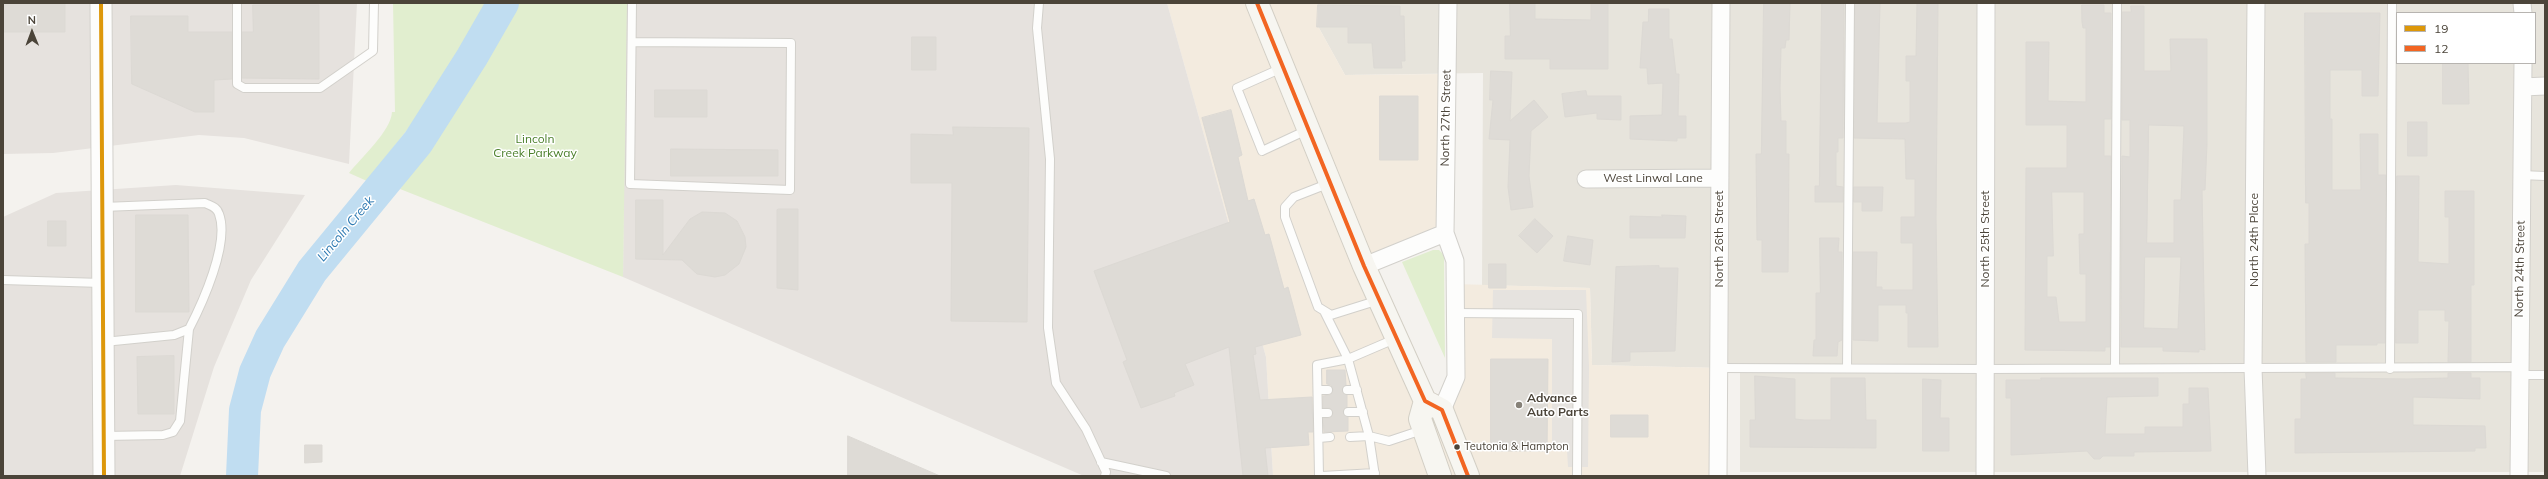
<!DOCTYPE html>
<html>
<head>
<meta charset="utf-8">
<style>
	body { margin:0 }
	#map { position:relative; width:2548px; height:479px; overflow:hidden; background:#f4f2ee; font-family:Mulish,sans-serif }
	canvas { display:block }
	.frame { position:absolute; inset:0; border:4px solid #4b4439; pointer-events:none }
	.legend { position:absolute; left:2396px; top:12px; width:140px; height:52px; box-sizing:border-box; background:#fff; border:1px solid #b7b4b0; margin:0; padding:5px 7px; list-style:none; font-size:12px; color:#4b4439 }
	.legend li { display:flex; align-items:center; gap:8px; height:20px }
	.legend b { width:20px; border:1px solid #b7b4b0 }
	.north { position:absolute; left:12px; top:12px; width:40px; height:40px; -webkit-text-stroke:3px #fff; paint-order:stroke; rotate:359deg; font-size:11px; font-weight:700; line-height:16px; text-align:center; color:#4b4439 }
	.north::after { content:''; display:block; margin:auto; width:14px; height:18px; background:#4b4439; clip-path:polygon(50% 0,100% 100%,50% 72%,0 100%) }
</style>
</head>
<body>
<div id="map">
<canvas width="2548" height="479"></canvas>
<div class="frame"></div>
<ul class="legend">
<li><b style="height:5px;background:#dd9709"></b>19</li>
<li><b style="height:5px;background:#f26522"></b>12</li>
</ul>
<div class="north">N</div>
</div>
<script>
const context = document.querySelector('canvas').getContext('2d');
context.lineJoin = 'round';
function fill(path, color) { context.fillStyle = color; context.fill(path, 'evenodd'); }
function strokePath(path, color, width, dash) { context.strokeStyle = color; context.lineWidth = width; context.lineCap = dash ? 'butt' : 'round'; context.setLineDash(dash || []); context.stroke(path); }
function label(font, color, halo, rows, align = 'center') {
  context.font = font + ' Mulish,sans-serif'; context.lineWidth = 3; context.setLineDash([]); context.textBaseline = 'middle'; context.strokeStyle = halo; context.fillStyle = color; for (const [text, x, y, turn = 0] of rows) {
    context.save(); context.translate(x, y); context.rotate((+turn || 0) * Math.PI / 180); context.textAlign = isNaN(turn) ? turn : align; if (halo) context.strokeText(text, 0, 0); context.fillText(text, 0, 0); context.restore();
  }
}
fill(new Path2D(`
	M1317,3H2545V472H1740V373L1719,368L1592,365L1590,288L1482,285L1483,73L1345,75L1319,28ZM2397,13H2535V63H2397Z`), '#e7e4dc');
fill(new Path2D(`
	M1167,3H1317L1319,28L1345,75L1447,74L1445,233L1364,266L1431,409L1453,386L1455,284L1590,288L1592,365L1719,368L1718,476H1273L1266,357Z`), '#f3ebdf');
fill(new Path2D(`
	M3,3H357L349,164L244,138L199,135L53,153L3,154Z
	M625,3H1167L1266,357L1273,476H1084L623,277Z
	M176,185L305,195L251,280L214,367L180,476H3V217L56,193Z`), '#e6e2de');
fill(new Path2D(`
	M393,3H491L486,22L459,64L367,181L349,173C361,158 391,131 392,112H395Z
	M518,3H627L623,277L400,189L506,28Z
	M1433,250H1439L1444,255L1445,358L1402,262Z`), '#e1eecf');
fill(new Path2D(`
	M1493,290H1586L1589,367L1588,467H1568L1567,450H1552V339L1492,338Z`), '#e6e3df');
strokePath(new Path2D(`
	M242,476L245,410L255,372L270,339L312,271L418,142L472,57L503,3`), '#c0ddf1', 32);
const building = new Path2D(`
	M3,3H65V32H3Z
	M1510,3H1535V19L1591,20V3H1608V69H1550V59H1505V36H1510Z
	M1764,3H1790L1789,40H1786L1785,48H1781L1780,88L1781,121H1786V154H1789L1788,272H1762V240H1757L1756,154H1761Z
	M1822,3H1844L1843,138H1838V152H1836V186L1843,187V202H1815V186H1819Z
	M1855,3H1880L1877,123H1906L1910,122V81H1906V56H1916L1917,3H1938L1936,218L1938,347H1908V313H1906V305H1878V341L1853,340V252H1877L1876,287H1882V290H1913V243H1901V217H1915V179H1906L1905,139L1854,138Z
	M253,5H319V79L242,78V32H253Z
	M1318,5L1400,6V16H1404L1405,61H1401L1402,68H1374L1372,43H1348V27H1317Z
	M2082,5H2104V13H2111V119H2104V156H2111L2110,347H2105V351L2025,350L2026,168H2067V125H2026V42H2049L2048,101L2086,102V28H2083L2082,22ZM2052,192H2084V234H2079L2080,274H2086V322H2059L2056,297H2047V256H2053Z
	M2131,6H2144V71H2171L2170,39H2207V144L2205,190H2202L2205,350L2199,349V352L2163,351V347H2121L2122,156L2130,157V120H2122V12H2131ZM2149,125L2184,126L2181,200H2174V243H2147ZM2145,257H2181L2178,329L2144,328Z
	M1649,9H1669V39H1672L1676,74H1679L1678,116H1686V138H1677V141L1630,139V116L1662,115L1663,83L1648,84L1647,68H1640L1643,22H1648Z
	M2305,13H2380L2378,96H2362V70H2330V119H2332V190H2361L2360,134H2378V175H2386L2385,343H2377V345H2336V362H2306L2305,244H2309V203H2306Z
	M131,16H188V32H232V79L214,80V112H195L132,84Z
	M912,37H936V70H912Z
	M2443,63H2468L2469,104H2443Z
	M1491,71L1512,72L1510,121L1534,100L1548,117L1531,131L1529,176L1533,207L1511,210L1508,187L1510,140L1489,139L1493,100H1490Z
	M655,90H707V117H655Z
	M1586,91L1587,96H1621V120L1597,119V113L1565,117L1562,94Z
	M1380,96H1418V160H1380Z
	M1231,110L1242,155L1238,157L1248,201L1254,199L1265,235L1269,234L1284,289L1288,287L1301,335L1255,347L1256,354L1253,355L1260,400L1312,397L1313,432H1308L1309,445L1265,448L1268,476H1243L1229,347L1185,364L1194,385L1174,393L1175,396L1141,408L1123,362L1127,360L1094,271L1230,222L1202,118Z
	M2408,122H2427V156H2408Z
	M953,127L1029,128L1027,322L951,321L952,183H911V134L953,135Z
	M671,149L778,150V176H671Z
	M2397,176H2419L2418,262L2449,264V217H2445V191H2474V285H2471V362H2448L2449,321H2445V310H2418V343H2396Z
	M1854,187H1883L1882,211H1862V202H1854Z
	M636,200H663V255L690,219L702,212L725,213L737,221L745,237L746,247L739,264L725,275L715,277L697,274L682,260L636,259Z
	M779,209H798V290L777,288V210Z
	M136,215H188L189,312H136Z
	M1662,215L1686,216L1685,238H1630V216L1662,217Z
	M1535,219L1553,236L1537,253L1519,236Z
	M48,221H66V246H48Z
	M1568,236L1593,240L1590,265L1564,261Z
	M1820,238H1839L1838,252H1842V340L1838,342L1837,356H1813L1814,340H1816V293H1820Z
	M1489,264H1506V288H1489Z
	M1659,266V268H1678L1675,351L1630,352V361L1612,362L1616,267Z
	M174,356V414H138L137,357Z
	M1491,359H1548L1547,451H1491Z
	M1327,370H1345L1346,385L1342,390L1347,395V407L1343,412L1348,417V431L1324,432L1323,418H1330L1333,413L1330,408H1323V396L1330,395L1333,390L1331,385L1327,384Z
	M2306,373H2335V378L2407,379L2448,378V373H2471V378H2480V399L2413,397V425L2485,426L2486,448H2475V451L2295,453V419H2301V379H2306Z
	M1755,376L1795,379V419L1804,420H1831V378H1865L1866,420H1876V448L1750,447V420H1755Z
	M2041,378H2158V396L2107,397L2105,434H2145V427H2183V404H2189V388H2208L2211,451L2134,452V456H2103L2100,459H2094L2087,451L2011,455V398H2006V380H2041Z
	M1923,379L1941,380L1940,418H1949V451H1923Z
	M1611,415H1648V437H1611Z
	M848,436L940,476H848Z
	M305,445H322V462L305,463Z`);
fill(building, '#dedbd6');
strokePath(building, '#dcd9d4', 1);
const service = new Path2D(`
	M237,3V84L244,88H320L373,51L374,3
	M1039,3L1037,28L1050,159L1048,328L1056,383L1086,429L1106,472L1105,476
	M632,42L791,43L790,190L630,184L632,3
	M1282,68L1237,88L1262,151L1307,130
	M2521,175L2545,176
	M1330,183L1294,197L1285,207V217L1318,307L1331,315L1379,300
	M103,207L205,203C211,206 217,207 219,214C230,243 202,304 189,329L174,335L104,342
	M3,280L102,283
	M1325,313L1348,359L1369,436L1389,441L1422,430
	M1455,313L1578,314L1577,476
	M1719,368L1985,369L2519,367
	M1847,368L1850,3
	M2115,368L2117,3
	M2390,369L2392,3
	M2519,375H2545
	M1318,390H1328
	M1347,390H1357
	M1348,412H1363
	M1318,413H1328
	M104,436L163,435L173,432L180,421L189,329
	M1350,437L1369,436L1375,476
	M1319,438L1330,437
	M1101,462L1166,476
	M1319,476L1317,365L1348,359L1397,338
	M1322,476L1375,473`);
const minor = new Path2D(`
	M2256,3L2253,368L2257,476
	M2522,3L2523,13
	M2523,87L2545,86
	M1586,179L1720,178
	M1364,266L1445,233
	M1442,410L1456,377L1455,261L1445,233L1448,3
	M1718,476L1721,3
	M1985,476L1986,3
	M2519,476L2523,63`);
const tertiary = new Path2D(`
	M101,3L104,476`);
const secondary = new Path2D(`
	M1257,3L1364,266L1425,401L1442,410L1468,476
	M1425,401L1420,419L1440,476`);
strokePath(service, '#d2d0cb', 10);
strokePath(minor, '#d2d0cb', 19);
strokePath(tertiary, '#d2d0cb', 23);
strokePath(secondary, '#d3cfc5', 24);
strokePath(service, '#fdfdfc', 8);
strokePath(minor, '#fdfdfc', 17);
strokePath(tertiary, '#fdfdfc', 21);
strokePath(secondary, '#f7f6f1', 22);
strokePath(new Path2D(`
	M101,3L104,476`), '#dd9709', 4);
strokePath(new Path2D(`
	M1257,3L1364,266L1425,401L1442,410L1468,476`), '#f26522', 4);
for (const [x, y, r, color] of [
	[1519,405,4,"#868178"],
	[1457,447,3.5,"#4b4439"]
]) { const dot = new Path2D(); dot.arc(x, y, r, 0, 2 * Math.PI); context.fillStyle = color; context.fill(dot); strokePath(dot, '#fff', 1.5); }
label('11px', '#4b4439', '#fff', [
	["Teutonia & Hampton",1464,447]
], 'left');
label('12px', '#4b4439', '#fff', [
	["North 27th Street",1446,118,-89],
	["West Linwal Lane",1653,178],
	["North 26th Street",1719,239,-90],
	["North 25th Street",1985,239,-90],
	["North 24th Place",2254,240,-90],
	["North 24th Street",2520,269,-89]
]);
label('12px', '#4a7f2a', '#fff', [
	["Lincoln",535,139],
	["Creek Parkway",535,153]
]);
label('bold 12px', '#4b4439', '#fff', [
	["Advance",1527,398],
	["Auto Parts",1527,412]
], 'left');
label('italic 13px', '#2e7ab2', '#fff', [
	["Lincoln Creek",346,229,-50]
]);
</script>
</body>
</html>
